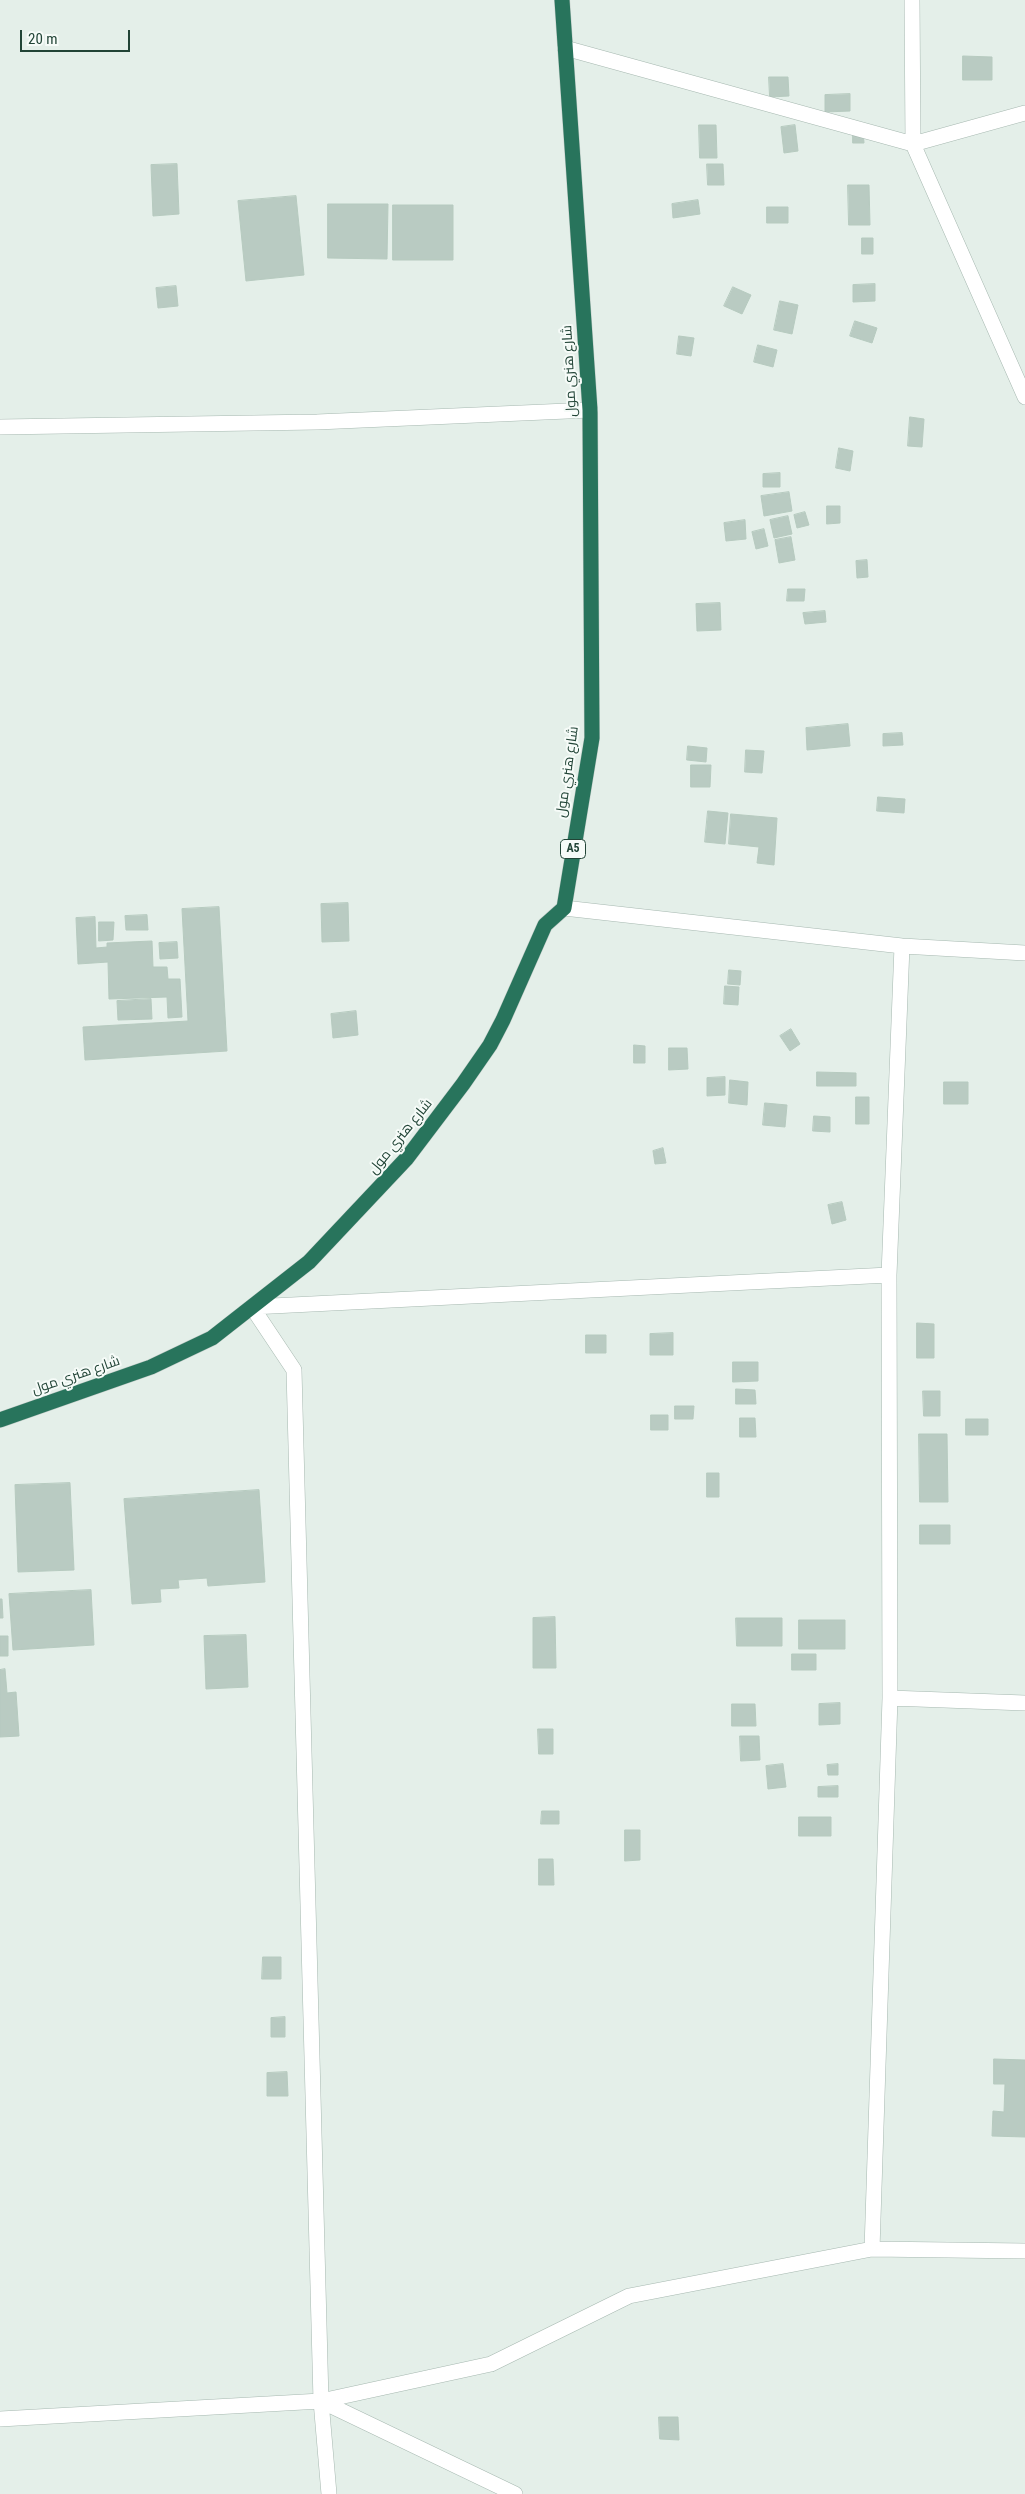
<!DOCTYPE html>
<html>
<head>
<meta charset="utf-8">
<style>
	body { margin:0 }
	#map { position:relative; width:1025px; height:2494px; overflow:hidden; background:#e4efe9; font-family:"Roboto Condensed",sans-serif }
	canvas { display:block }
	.scale { position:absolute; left:20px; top:30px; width:110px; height:22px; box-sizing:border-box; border:2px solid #214436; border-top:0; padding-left:6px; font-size:15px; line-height:18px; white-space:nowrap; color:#214436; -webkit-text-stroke:4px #f6fbf8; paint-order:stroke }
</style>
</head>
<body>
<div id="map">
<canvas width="1025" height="2494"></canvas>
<div class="scale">20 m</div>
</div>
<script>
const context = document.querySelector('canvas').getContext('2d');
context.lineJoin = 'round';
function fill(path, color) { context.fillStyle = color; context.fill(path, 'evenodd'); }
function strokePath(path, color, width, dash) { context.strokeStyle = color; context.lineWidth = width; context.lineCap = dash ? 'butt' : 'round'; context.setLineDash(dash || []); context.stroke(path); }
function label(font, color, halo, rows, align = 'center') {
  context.font = font + ' "Roboto Condensed",Cairo,sans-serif'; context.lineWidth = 4; context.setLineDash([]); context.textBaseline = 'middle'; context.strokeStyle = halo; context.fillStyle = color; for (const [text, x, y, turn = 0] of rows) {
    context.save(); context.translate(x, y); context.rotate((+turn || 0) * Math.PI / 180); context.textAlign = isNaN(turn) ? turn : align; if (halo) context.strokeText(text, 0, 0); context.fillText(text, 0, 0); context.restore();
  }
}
const building = new Path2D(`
	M963,56L992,57V80H963Z
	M769,77H788L789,96L770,97Z
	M850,94V111L825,112V95Z
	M699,125H716L717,158H700Z
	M795,125L798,151L784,153L781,127Z
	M853,129H863L864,143H853Z
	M177,164L179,214L153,216L151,165Z
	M707,164H723L724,185H708Z
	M848,185H869L870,225H849Z
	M296,196L304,275L246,281L238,201Z
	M698,200L700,214L673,218L672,204Z
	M328,204H388L387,259L328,258Z
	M393,205H453V260H393Z
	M767,207H788V223H767Z
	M862,238H873V254H862Z
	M875,284V301L853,302V285Z
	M176,286L178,306L158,308L156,288Z
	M733,287L751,295L742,314L724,306Z
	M780,301L798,305L792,334L774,330Z
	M855,321L877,328L872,343L850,336Z
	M679,336L694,338L691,356L677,354Z
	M758,345L777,350L773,367L754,362Z
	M910,417L924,419L922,447L908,446Z
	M839,448L853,451L850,471L836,468Z
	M780,473V487H763V474Z
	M789,492L792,511L764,516L761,496Z
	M827,506H840V523L827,524Z
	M805,512L809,525L797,528L794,515Z
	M788,516L792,534L774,538L770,520Z
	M745,520L746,539L726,541L724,523Z
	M764,529L768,546L756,549L752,532Z
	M791,537L795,560L779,563L775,540Z
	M867,560L868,577L857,578L856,561Z
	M788,589H805L804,601H787Z
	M720,603L721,630L697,631L696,604Z
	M825,611L826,622L805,624L803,613Z
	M848,724L850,746L807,750L806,728Z
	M902,733L903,745L883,746V734Z
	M688,746L707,748L706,762L687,760Z
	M746,750L764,751L762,773L745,772Z
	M691,765H711L710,787H691Z
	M878,797L905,799L904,813L877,811Z
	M708,811L728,813L725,844L705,842Z
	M731,814L777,818L774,865L757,863L759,847L729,844Z
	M348,903L349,941L322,942L321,904Z
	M219,907L227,1051L85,1060L83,1027L188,1021L182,909Z
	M147,915L148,930H126L125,916Z
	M95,917L96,948L107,947V943L152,941L153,967H167L168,979H180L182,1017L168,1018L167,997L109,999L108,962L78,964L76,918Z
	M99,922H114L113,940L99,941Z
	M177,942L178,958L160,959L159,943Z
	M729,970L741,971L740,985L728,984Z
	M725,986L739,987L738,1005L724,1004Z
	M151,999L152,1019L118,1020L117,1001Z
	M356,1011L358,1035L333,1038L331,1014Z
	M791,1029L800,1044L790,1051L780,1036Z
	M634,1045L645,1046V1063H634Z
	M669,1048H687L688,1069L669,1070Z
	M817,1072L856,1073V1086H817Z
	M725,1077V1095L707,1096V1078Z
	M730,1080L748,1082L747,1105L729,1103Z
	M944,1082H968V1104H944Z
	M856,1097H869V1124H856Z
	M765,1103L787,1105L785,1127L763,1125Z
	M814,1116L830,1117V1132L813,1131Z
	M663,1148L666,1163L655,1164L653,1151Z
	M842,1202L846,1220L832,1224L828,1205Z
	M917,1323L934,1324V1358H917Z
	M673,1333V1355H650V1334Z
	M586,1335H606V1353H586Z
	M733,1362H758V1381L733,1382Z
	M736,1389L755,1390L756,1404H736Z
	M923,1391H940V1416H924Z
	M675,1406H694L693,1419H675Z
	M651,1415H668V1430H651Z
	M740,1418H755L756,1437H740Z
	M966,1419H988V1435H966Z
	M919,1434H947L948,1502H920Z
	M707,1473H719V1497H707Z
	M70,1483L74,1570L18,1572L15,1485Z
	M259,1490L265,1582L208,1586L207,1578L178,1580L179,1588L160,1589L161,1602L132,1604L124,1499Z
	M920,1525H950V1544H920Z
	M91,1590L94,1645L13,1650L9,1594Z
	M0,1599H2L3,1618H0Z
	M555,1617L556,1668H533V1618Z
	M736,1618H782V1646H737Z
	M799,1620H845V1649H799Z
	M246,1635L248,1687L206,1689L204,1636Z
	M0,1636H8V1656H0Z
	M792,1654H816V1670H792Z
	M5,1669L7,1693L16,1692L19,1736L0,1737V1670Z
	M840,1703V1724L819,1725V1704Z
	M732,1704H755L756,1726H732Z
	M538,1729H553V1754H539Z
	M740,1736H759L760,1760L741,1761Z
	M783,1764L786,1787L768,1789L766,1766Z
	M838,1764V1775H828L827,1765Z
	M838,1786V1797H818V1787Z
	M542,1811H559V1824H541Z
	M799,1817H831V1836H799Z
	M625,1830H640V1860L625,1861Z
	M539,1859H553L554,1885H539Z
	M263,1957H281V1979H262Z
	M285,2017V2037H271V2018Z
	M994,2059L1025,2060V2137L992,2136L993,2111L1004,2112L1005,2084H994Z
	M287,2072L288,2096H267V2073Z
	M659,2417H678L679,2440L660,2439Z`);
fill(building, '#b9cbc2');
strokePath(building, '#b6cabf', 1);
const minor = new Path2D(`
	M912,0L913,144L1025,397
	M565,48L913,144L1025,113
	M0,427L317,422L590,410
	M564,908L902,946L1025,953
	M252,1307L294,1370L321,2401L329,2494
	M252,1307L889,1275
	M890,1698L1025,1703
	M872,2249L890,1698L889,1275L902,946
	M321,2401L515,2494
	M0,2419L321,2401L491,2364L629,2296L872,2249L1025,2251`);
const highway = new Path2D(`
	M0,1420L151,1367L212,1338L309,1262L407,1158L463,1084L490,1045L503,1020L545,925L564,908L592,738L590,410L562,0`);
strokePath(minor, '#a6b8b0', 16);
strokePath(highway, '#c1cbc7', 16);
strokePath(minor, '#fff', 15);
strokePath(highway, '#28745c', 15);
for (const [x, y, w] of [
	[573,849,25]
]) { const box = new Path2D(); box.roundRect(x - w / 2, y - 9.5, w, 19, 4); context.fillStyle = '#f6fbf8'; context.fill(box); strokePath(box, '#214436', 1); }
label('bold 12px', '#214436', null, [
	["A5",573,849]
]);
label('14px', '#214436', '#f6fbf8', [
	["شارع هنري مول",570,371,-93],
	["شارع هنري مول",568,772,-82],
	["شارع هنري مول",401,1137,-51],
	["شارع هنري مول",76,1376,-19]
]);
</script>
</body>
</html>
